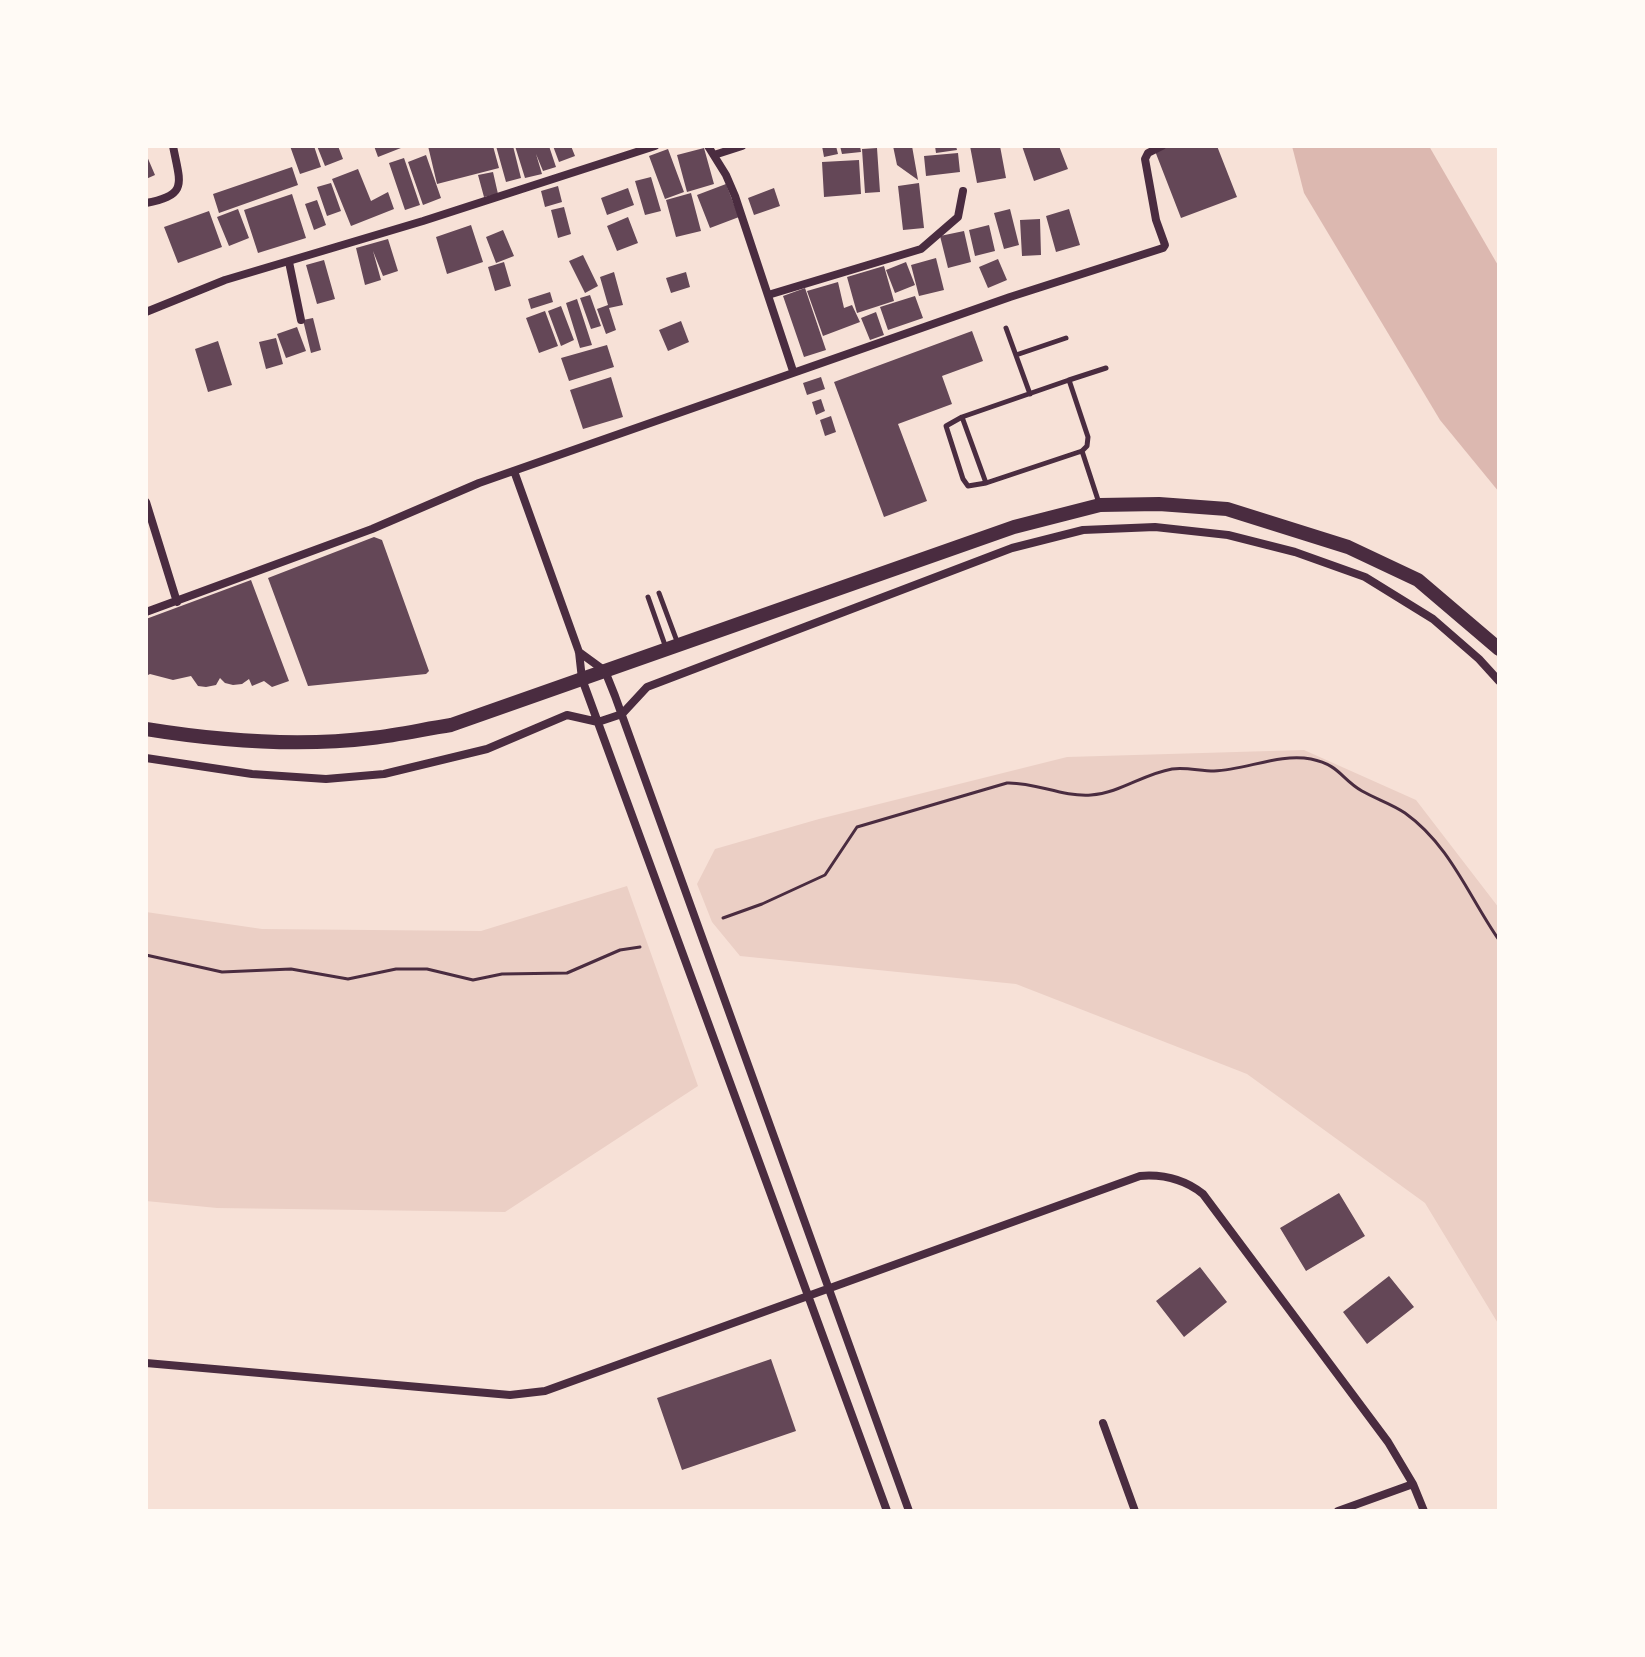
<!DOCTYPE html>
<html>
<head>
<meta charset="utf-8">
<style>
	body { margin:0 }
	#map { position:relative; width:1645px; height:1657px; overflow:hidden; background:#f7e1d7; font-family:"Open Sans",sans-serif }
	canvas { display:block }
	.frame { position:absolute; inset:0; border:148px solid #fffaf5; pointer-events:none }
</style>
</head>
<body>
<div id="map">
<canvas width="1645" height="1657"></canvas>
<div class="frame"></div>
</div>
<script>
const context = document.querySelector('canvas').getContext('2d');
context.lineJoin = 'round';
function fill(path, color) { context.fillStyle = color; context.fill(path, 'evenodd'); }
function strokePath(path, color, width, dash) { context.strokeStyle = color; context.lineWidth = width; context.lineCap = dash ? 'butt' : 'round'; context.setLineDash(dash || []); context.stroke(path); }
fill(new Path2D(`
	M1304,750L1416,800L1499,908V1325L1425,1203L1247,1074L1016,984L740,956L712,922L697,884L715,849L819,819L1067,757Z
	M627,886L698,1086L505,1212L217,1208L146,1201V912L262,929L481,931Z`), '#ebcfc5');
fill(new Path2D(`
	M1292,146H1429L1499,267V492L1440,420L1304,193Z`), '#dcb8b0');
fill(new Path2D(`
	M290,146H314L321,167L300,174Z
	M317,146H338L343,159L325,166Z
	M374,146H406L378,157Z
	M428,146H493L499,168L437,184Z
	M496,146H513L521,178L506,182Z
	M515,146H549L556,167L543,171L536,154L542,174L525,178Z
	M553,146H571L575,156L559,162Z
	M822,146H836L838,154L824,157Z
	M840,146H860L861,152L842,154Z
	M893,146H912L918,180L897,165Z
	M935,146H956L957,150L936,153Z
	M970,146H1000L1006,178L977,183Z
	M1022,146H1059L1068,169L1034,181Z
	M1168,146H1217L1237,197L1181,218L1155,151Z
	M704,148L714,184L687,192L677,155Z
	M877,148L880,192L865,193L862,149Z
	M668,149L684,192L665,199L649,156Z
	M958,153L960,172L926,176L924,156Z
	M146,154L155,175L146,179Z
	M426,155L441,198L423,205L408,162Z
	M404,158L420,205L405,210L389,163Z
	M859,160L861,194L824,197L822,162Z
	M292,167L298,185L219,213L213,194Z
	M358,169L371,201L388,192L394,209L351,226L332,179Z
	M493,172L498,194L484,197L478,175Z
	M651,177L661,211L645,215L635,181Z
	M331,183L341,211L327,216L317,187Z
	M919,183L924,228L903,230L898,186Z
	M726,184L739,217L710,228L697,195Z
	M558,186L562,202L545,207L541,191Z
	M628,188L634,205L607,215L601,198Z
	M774,188L780,206L754,215L748,198Z
	M691,193L701,231L676,237L666,200Z
	M292,194L306,238L258,253L244,210Z
	M317,200L326,225L314,230L305,204Z
	M564,207L571,234L558,238L551,210Z
	M238,209L249,238L229,246L217,217Z
	M1010,209L1019,245L1004,249L994,213Z
	M1069,209L1080,245L1056,252L1046,216Z
	M209,211L222,247L178,263L164,227Z
	M628,217L638,243L617,251L607,226Z
	M1040,219L1041,255L1022,256L1020,220Z
	M471,225L483,262L447,274L436,237Z
	M989,225L995,251L975,256L969,230Z
	M503,230L514,256L496,263L486,237Z
	M964,231L971,262L948,268L940,236Z
	M388,239L398,271L383,276L373,251L381,280L365,285L356,248Z
	M583,255L598,286L585,293L569,261Z
	M936,258L944,290L919,296L911,265Z
	M998,259L1007,280L988,288L979,267Z
	M324,260L335,299L317,304L306,265Z
	M504,262L511,286L495,291L488,267Z
	M906,262L915,285L895,293L886,270Z
	M884,266L894,301L857,313L847,277Z
	M614,272L623,305L609,308L616,330L606,334L597,309L608,305L600,277Z
	M686,272L690,287L671,293L666,278Z
	M838,282L844,308L852,305L860,322L823,336L807,291Z
	M805,288L826,350L804,357L783,296Z
	M550,292L553,302L531,309L528,299Z
	M590,295L601,326L591,329L580,298Z
	M915,296L923,318L888,330L880,307Z
	M577,299L592,345L580,348L566,303Z
	M561,306L574,340L561,346L548,311Z
	M545,311L558,346L539,353L526,318Z
	M876,312L884,335L870,340L861,318Z
	M313,318L321,350L311,353L303,320Z
	M681,321L689,342L668,351L659,330Z
	M297,327L306,351L286,358L277,334Z
	M972,331L983,361L942,376L952,404L898,424L927,501L884,517L834,382Z
	M276,338L283,364L266,369L259,342Z
	M218,341L232,385L208,392L195,349Z
	M607,345L614,367L569,381L561,358Z
	M611,377L623,417L583,429L570,390Z
	M821,377L825,389L807,395L803,383Z
	M821,399L825,411L816,415L812,402Z
	M831,416L836,432L825,436L820,420Z
	M374,537L382,540L429,671L426,674L308,686L268,578Z
	M251,580L289,681L272,687L264,681L252,686L249,679L242,684L233,685L225,683L220,678L216,685L206,687L198,686L191,676L173,680L150,674L146,676V619Z
	M1339,1193L1365,1236L1306,1271L1280,1228Z
	M1200,1267L1227,1302L1184,1337L1156,1301Z
	M1389,1276L1414,1307L1367,1344L1343,1312Z
	M771,1359L796,1431L682,1470L657,1398Z`), '#644757');
strokePath(new Path2D(`
	M723,918L762,904L825,875L857,827L1007,783C1036,782 1061,797 1091,795C1120,793 1143,774 1172,769C1186,767 1200,771 1214,771C1246,770 1279,753 1311,759C1340,765 1341,779 1362,791C1376,799 1392,804 1405,813C1450,845 1469,897 1499,940
	M146,955L222,972L291,969L348,979L396,969H427L473,980L502,974L567,973L620,950L640,947`), '#4a2c40', 3);
strokePath(new Path2D(`
	M1006,328L1030,394
	M1016,355L1066,338
	M1069,380L1088,437L1087,446L1082,451L986,483L968,486L963,479L946,426L962,417Z
	M1069,380L1106,368
	M962,417L986,483
	M1082,451L1099,503
	M659,593L678,644
	M648,597L666,648`), '#4a2c40', 5);
strokePath(new Path2D(`
	M708,146L726,175L735,196L793,371
	M714,155L742,146
	M146,203C189,195 180,183 173,146
	M289,262L301,320
	M768,295L921,249L958,217L963,191
	M146,312L225,280L423,221L655,146
	M514,471L579,652L582,679L887,1511
	M146,502L177,602
	M146,612L372,529L479,483L1010,297L1163,248L1165,245L1156,220L1145,159L1148,153L1162,146
	M579,652L605,671L615,696L909,1511
	M146,758L252,774L326,779L384,774L487,749L567,715L598,722L622,714L647,687L1012,548L1083,530L1155,527L1228,535L1295,552L1365,577L1433,619L1479,659L1499,681
	M146,1363L510,1395L545,1391L1140,1176C1164,1174 1184,1179 1203,1194L1388,1442L1413,1484L1424,1511
	M1103,1423L1135,1511
	M1338,1511L1413,1484`), '#4a2c40', 8);
strokePath(new Path2D(`
	M146,729C220,741 297,747 372,738C398,735 425,729 451,725L1014,527L1100,505L1159,504L1227,509L1348,547L1418,580L1499,649`), '#4a2c40', 14);
</script>
</body>
</html>
